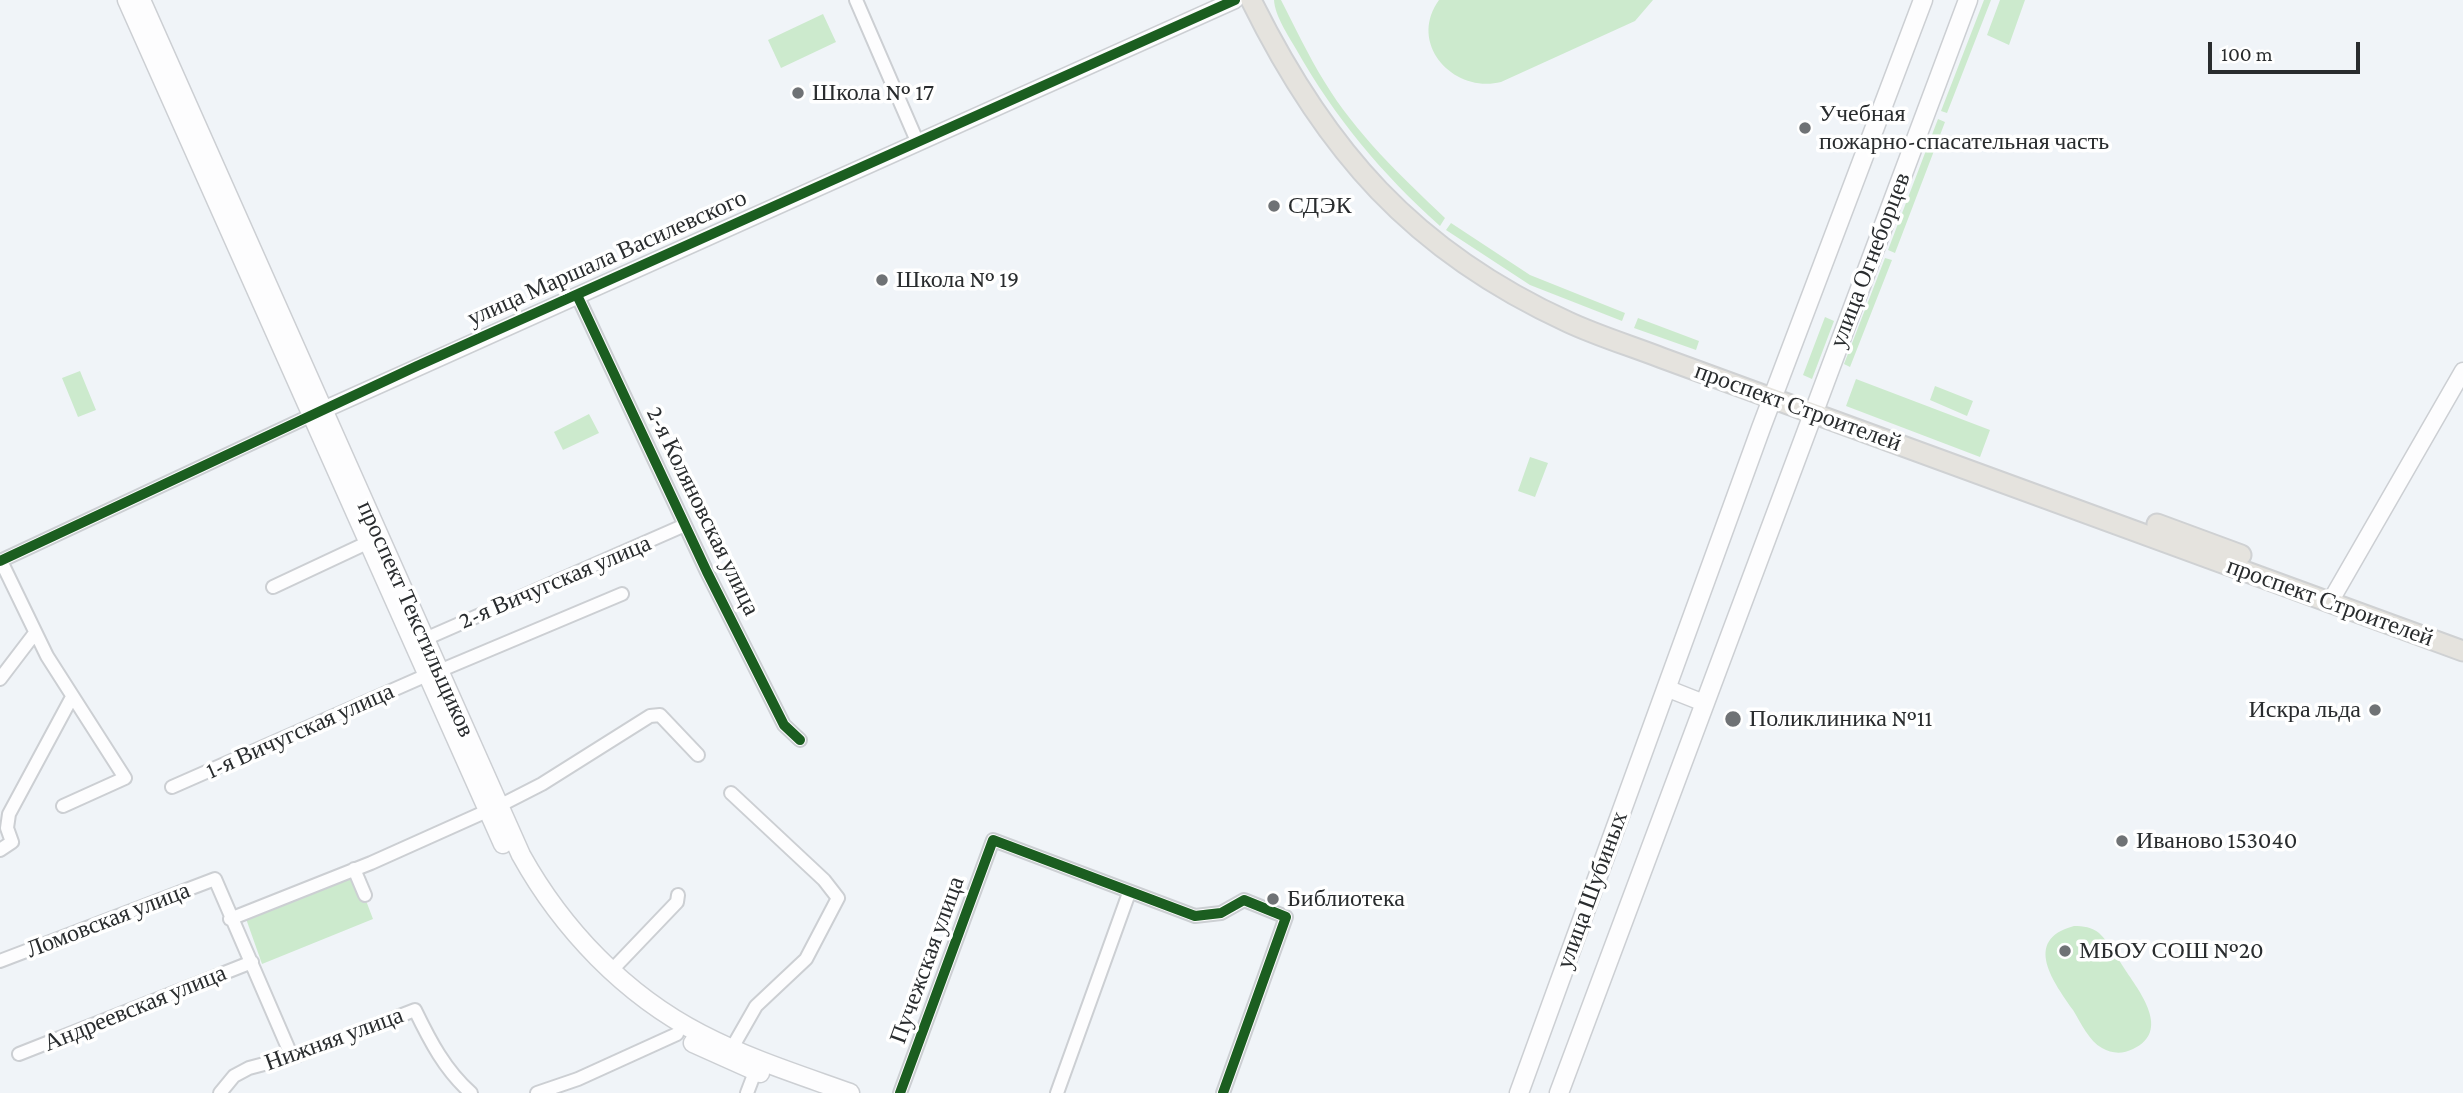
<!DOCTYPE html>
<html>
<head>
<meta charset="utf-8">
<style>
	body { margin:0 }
	#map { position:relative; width:2463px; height:1093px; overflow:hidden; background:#f0f4f8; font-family:"Crimson Pro",serif }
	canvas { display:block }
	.scale { position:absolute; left:2208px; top:42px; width:152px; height:32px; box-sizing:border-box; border:4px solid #292c2e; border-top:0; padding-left:9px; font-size:21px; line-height:24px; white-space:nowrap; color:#292c2e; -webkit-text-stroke:5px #fff; paint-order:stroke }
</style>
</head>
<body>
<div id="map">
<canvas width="2463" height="1093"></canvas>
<div class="scale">100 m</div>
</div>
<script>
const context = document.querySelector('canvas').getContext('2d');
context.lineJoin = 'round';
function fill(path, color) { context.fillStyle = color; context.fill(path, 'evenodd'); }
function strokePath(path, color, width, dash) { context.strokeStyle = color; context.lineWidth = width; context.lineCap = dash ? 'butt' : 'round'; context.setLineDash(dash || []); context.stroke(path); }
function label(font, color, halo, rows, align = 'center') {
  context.font = font + ' "Crimson Pro",serif'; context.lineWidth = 7; context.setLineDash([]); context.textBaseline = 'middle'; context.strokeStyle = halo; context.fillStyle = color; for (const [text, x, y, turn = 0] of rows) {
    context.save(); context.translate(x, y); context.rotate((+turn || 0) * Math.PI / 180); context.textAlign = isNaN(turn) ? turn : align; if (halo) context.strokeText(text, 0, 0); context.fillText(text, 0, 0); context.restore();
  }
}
fill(new Path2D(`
	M1274,0H1281C1295,27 1308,55 1324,81C1356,134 1401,176 1445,218L1440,226C1381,173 1335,118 1296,49C1288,35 1275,16 1274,0Z
	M1439,0H1653L1635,21L1501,82C1454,94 1407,44 1439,0Z
	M1984,0H1991L1947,113L1941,111Z
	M2000,0H2025L2009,45L1987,35Z
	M823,14L836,42L781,68L768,40Z
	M1938,119L1945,122L1895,253L1888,250Z
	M1451,223L1530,275L1625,313L1622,321L1530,285L1446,230Z
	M1885,258L1892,260L1850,367L1844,364Z
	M1825,317L1834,321L1812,379L1803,375Z
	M1638,318L1699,341L1696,350L1634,328Z
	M80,371L96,410L78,417L62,378Z
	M1856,379L1990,430L1980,457L1846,406Z
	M1935,386L1973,401L1967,416L1930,400Z
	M589,414L599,433L563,450L554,432Z
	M1530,457L1548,463L1535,497L1518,491Z
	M354,869L373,919L262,964L244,913Z
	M2074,926C2083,926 2092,927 2099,933C2109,942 2117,957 2124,968C2139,991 2172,1031 2133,1049C2123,1054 2112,1054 2102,1048C2089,1041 2081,1023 2073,1010C2055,984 2021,940 2074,926Z`), '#cceacd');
const minor = new Path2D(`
	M856,0L917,141
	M577,295L707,572L784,725L800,740
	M0,561L312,415
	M1,561L47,656L125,778L63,806
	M273,587L369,542
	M425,639L685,525
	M439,671L622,594
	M0,679L35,633
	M172,787L427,675
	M731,793L824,880L838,898L806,959L756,1006L732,1048
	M499,806L542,784L650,716L660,715L698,755
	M0,850L12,842L7,828L9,814L72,697
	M354,869L365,895
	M230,919L371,863L487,811
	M0,961L215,879L292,1057
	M612,970L677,902L678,895
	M19,1054L252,962
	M220,1093L234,1076L249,1068L298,1055L415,1010C430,1041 445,1070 471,1093
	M537,1093L578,1079L677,1034
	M747,1093L755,1072
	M900,1093L993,840L1195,916L1221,913L1244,900L1286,917L1223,1093
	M1057,1093L1129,893`);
const tertiary = new Path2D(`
	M312,415L1235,0
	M2330,602L2463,371
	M1666,688L1704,703`);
const secondary = new Path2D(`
	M127,0L503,844
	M141,0L521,855C562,929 625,995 701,1034C749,1059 800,1075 850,1093
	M693,1043L760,1073
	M1519,1093L1761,428L1923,0
	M1559,1093L1968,0`);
const primary = new Path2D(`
	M1251,0C1325,150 1413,251 1568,322C1598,336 1631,346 1662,358L2463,651
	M2157,524L2241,555`);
strokePath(minor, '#cccfd3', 16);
strokePath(tertiary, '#cccfd3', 19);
strokePath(secondary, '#cccfd3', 21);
strokePath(primary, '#cfd1d3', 23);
strokePath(minor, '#fdfdfe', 12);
strokePath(tertiary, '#fdfdfe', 16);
strokePath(secondary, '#fdfdfe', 18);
strokePath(primary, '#e5e3de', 19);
strokePath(new Path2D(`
	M577,295L707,572L784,725L800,740
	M0,561L417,366L1235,0
	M900,1093L993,840L1195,916L1221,913L1244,900L1286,917L1223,1093`), '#1b5e20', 10);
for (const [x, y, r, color] of [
	[798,93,7,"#6f7275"],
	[1805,128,7,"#6f7275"],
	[1274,206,7,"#6f7275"],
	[882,280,7,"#6f7275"],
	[2375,710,7,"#6f7275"],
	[1733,719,9,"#6f7275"],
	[2122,841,7,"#6f7275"],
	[1273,899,7,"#6f7275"],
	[2065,951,7,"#6f7275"]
]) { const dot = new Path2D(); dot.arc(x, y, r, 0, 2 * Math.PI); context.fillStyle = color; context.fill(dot); strokePath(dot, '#fff', 2.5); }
label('24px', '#292c2e', '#fff', [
	["Школа № 17",812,93],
	["Учебная",1819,114],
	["пожарно-спасательная часть",1819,142],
	["СДЭК",1288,206],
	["Школа № 19",896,280],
	["Искра льда",2361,710,"right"],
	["Поликлиника №11",1749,719],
	["Иваново 153040",2136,841],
	["Библиотека",1287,899],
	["МБОУ СОШ №20",2079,951]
], 'left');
label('24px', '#292c2e', '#fff', [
	["улица Маршала Василевского",607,258,-24],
	["улица Огнеборцев",1870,260,-69],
	["проспект Строителей",1798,407,20],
	["2-я Коляновская улица",703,511,64],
	["2-я Вичугская улица",555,582,-23],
	["проспект Строителей",2330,602,20],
	["проспект Текстильщиков",416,619,66],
	["1-я Вичугская улица",300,731,-24],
	["улица Шубиных",1592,890,-70],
	["Ломовская улица",108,920,-21],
	["Пучежская улица",927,960,-70],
	["Андреевская улица",135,1008,-22],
	["Нижняя улица",334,1039,-20]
]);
</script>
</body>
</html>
